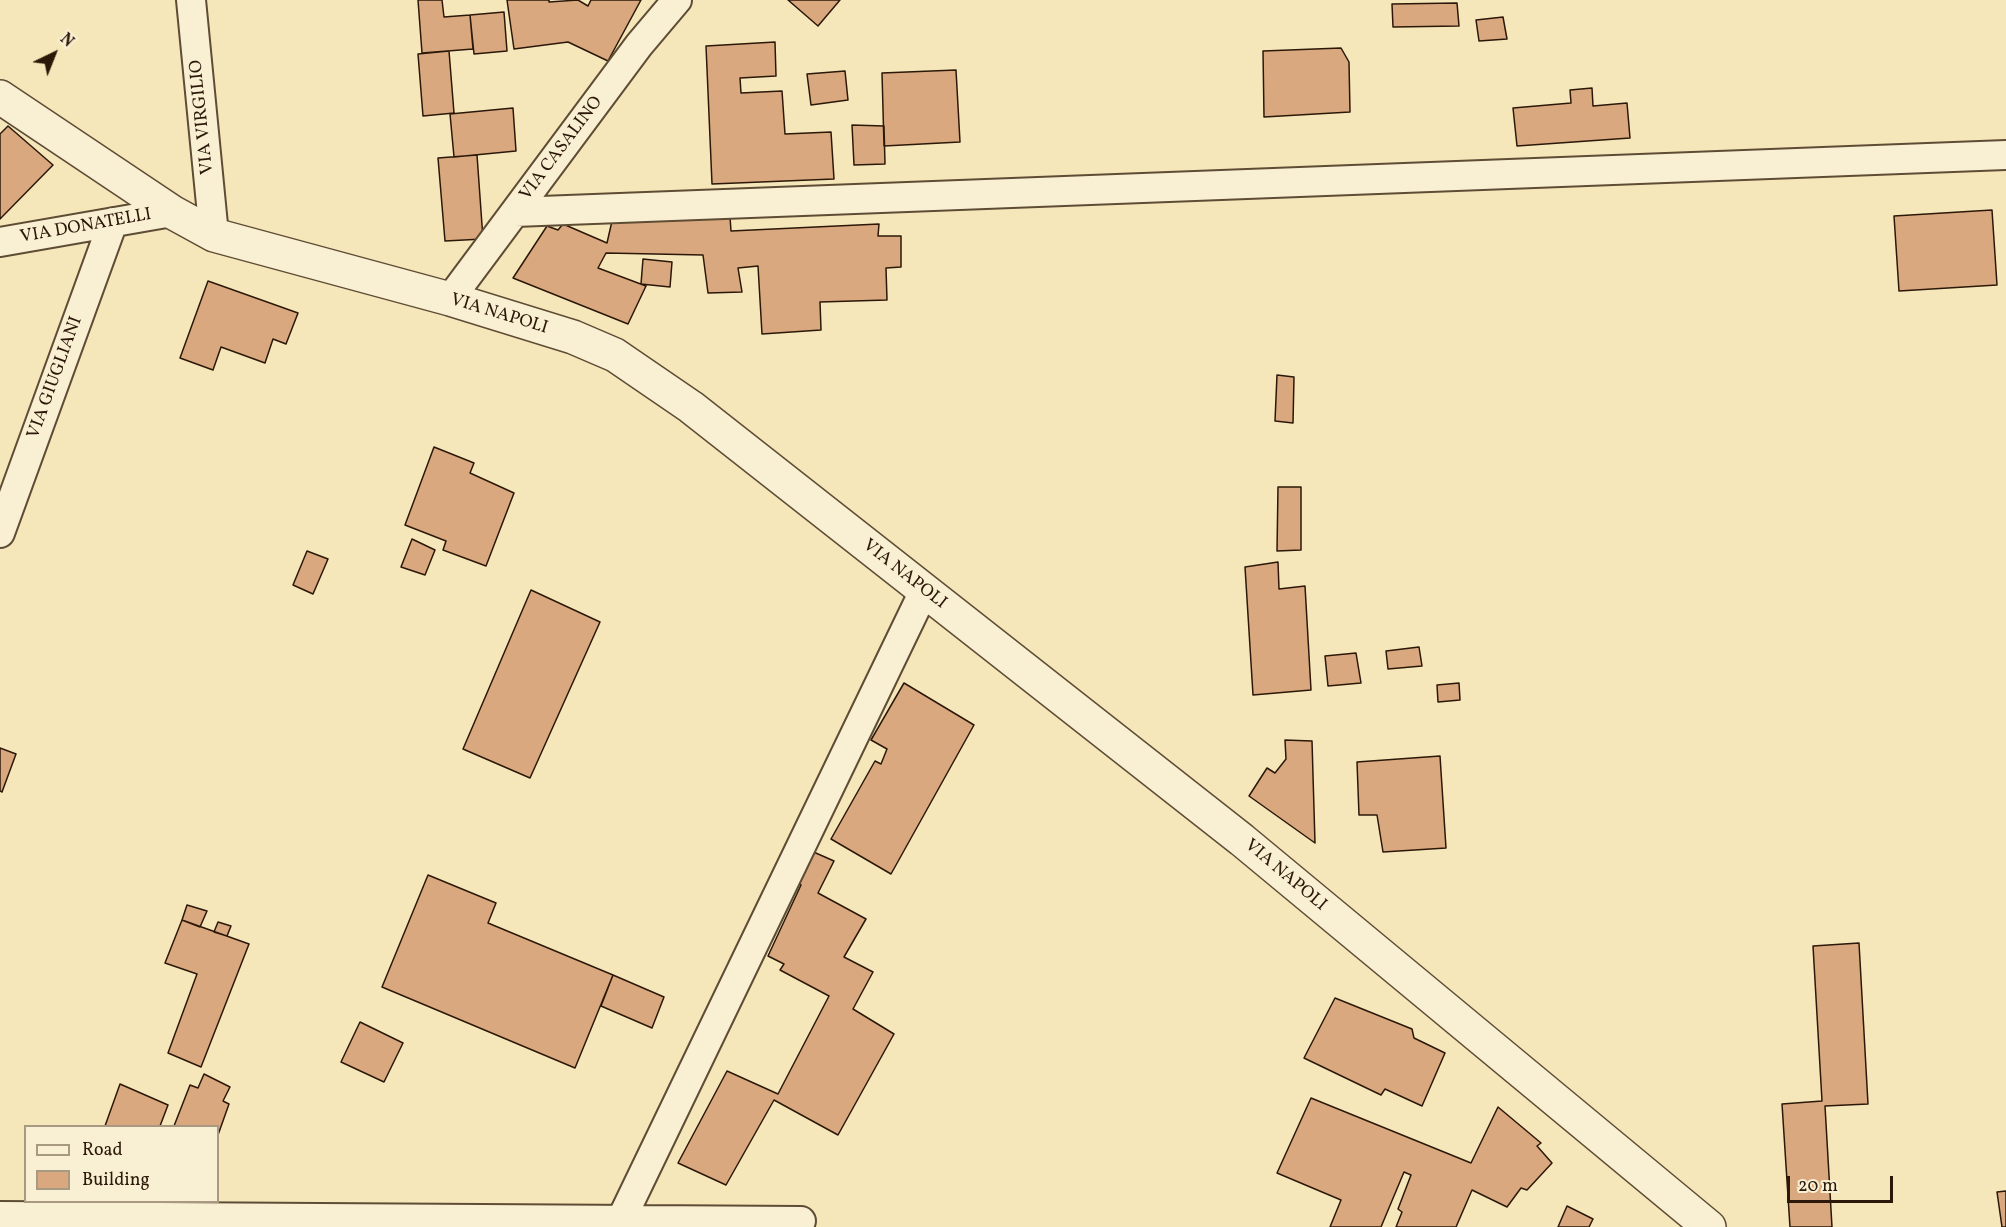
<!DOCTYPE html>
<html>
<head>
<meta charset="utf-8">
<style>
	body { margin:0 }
	#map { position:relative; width:2006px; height:1227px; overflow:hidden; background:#f6e7ba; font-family:Vollkorn,serif }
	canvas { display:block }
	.legend { position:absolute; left:24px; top:1125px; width:195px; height:78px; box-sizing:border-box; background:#f9efd2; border:2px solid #a79982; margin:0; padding:8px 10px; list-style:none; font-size:18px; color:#2b1809 }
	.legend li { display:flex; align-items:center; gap:12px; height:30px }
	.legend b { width:30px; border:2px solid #a79982 }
	.north { position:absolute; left:24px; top:24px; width:60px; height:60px; -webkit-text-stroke:4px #f9efd2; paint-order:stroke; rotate:43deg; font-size:16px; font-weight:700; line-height:24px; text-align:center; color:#2b1809 }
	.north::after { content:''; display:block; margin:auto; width:21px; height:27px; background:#2b1809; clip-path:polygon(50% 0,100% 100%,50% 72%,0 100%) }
	.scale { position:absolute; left:1787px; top:1176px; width:106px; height:27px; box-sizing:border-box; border:3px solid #2b1809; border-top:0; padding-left:8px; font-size:18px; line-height:21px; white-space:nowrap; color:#2b1809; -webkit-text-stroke:4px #f9efd2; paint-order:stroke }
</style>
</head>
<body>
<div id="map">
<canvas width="2006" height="1227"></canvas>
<ul class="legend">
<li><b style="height:8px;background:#f9efd2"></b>Road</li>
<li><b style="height:16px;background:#daa87e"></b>Building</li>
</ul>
<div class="north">N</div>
<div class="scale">20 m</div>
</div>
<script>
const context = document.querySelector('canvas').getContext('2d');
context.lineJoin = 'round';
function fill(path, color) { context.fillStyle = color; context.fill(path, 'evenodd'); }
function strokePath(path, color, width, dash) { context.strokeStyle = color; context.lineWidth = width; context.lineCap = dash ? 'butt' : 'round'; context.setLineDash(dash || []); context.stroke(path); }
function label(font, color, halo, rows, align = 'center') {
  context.font = font + ' Vollkorn,serif'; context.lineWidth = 6; context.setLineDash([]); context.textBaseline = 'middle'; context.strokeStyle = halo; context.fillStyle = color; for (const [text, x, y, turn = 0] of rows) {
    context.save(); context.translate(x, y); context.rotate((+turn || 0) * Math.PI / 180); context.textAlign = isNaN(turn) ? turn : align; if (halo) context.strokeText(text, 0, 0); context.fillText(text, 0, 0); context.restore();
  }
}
const building = new Path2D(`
	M418,0H442L444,17L470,15L473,49L422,53Z
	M507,0H549V2L578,0L588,6L591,0H641L608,61L568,42L514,49Z
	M788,0H840L818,26Z
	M1457,3L1459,26L1393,27L1392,4Z
	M504,12L507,51L474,54L470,15Z
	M1503,17L1507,39L1479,41L1476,20Z
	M775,42L776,76L740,78L741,93L782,91L785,134L831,132L834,179L712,184L706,46Z
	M1341,48L1349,62L1350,112L1264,117L1263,51Z
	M449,51L454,113L423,116L418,54Z
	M956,70L960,142L884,146L882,73Z
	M845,71L848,100L811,105L807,74Z
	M1592,88L1593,106L1627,103L1630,138L1517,146L1513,108L1571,103L1570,90Z
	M513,108L516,151L454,157L450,114Z
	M852,125L884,126L885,164L854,165Z
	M8,126L53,165L0,219V134Z
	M477,155L483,239L445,241L438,158Z
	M1992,210L1997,285L1899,291L1894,216Z
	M730,217L731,231L879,224L878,236H901V267L886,268L887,300L820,302L821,330L762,334L758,266L738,268L742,292L708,293L703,255L606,253L598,268L646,286L628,324L513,278L547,226L558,230L563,224L607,243L612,221Z
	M643,259L672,262L670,287L641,284Z
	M208,281L298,313L286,344L273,339L265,363L221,347L213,370L180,358Z
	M1277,375L1294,377L1293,423L1275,421Z
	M434,447L474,463L470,473L514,493L486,566L443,550L446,541L405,525Z
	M1278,487H1301V550L1277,551Z
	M412,539L435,550L425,575L401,567Z
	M307,551L328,559L313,594L293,585Z
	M1278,562L1279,589L1305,586L1311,690L1253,695L1245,567Z
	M531,590L600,622L530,778L463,749Z
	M1419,647L1422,666L1388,669L1386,651Z
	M1356,653L1361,683L1328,686L1325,656Z
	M904,683L974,725L891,874L831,839L875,761L881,764L887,749L871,740Z
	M1459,683L1460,700L1438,702L1437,685Z
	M1285,740L1312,741L1315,843L1249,796L1267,768L1275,773L1286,759Z
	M0,748L16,754L2,792L0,791Z
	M1440,756L1446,848L1383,852L1377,815H1359L1357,762Z
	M809,850L834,861L818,893L866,919L844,957L873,972L853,1009L894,1034L838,1135L774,1100L726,1185L678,1163L727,1071L778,1094L829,996L780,970L784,964L768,956L801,885L794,882Z
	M428,875L496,903L488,923L613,975L575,1068L382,987Z
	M187,905L207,911L200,927L182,920Z
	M182,920L249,944L201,1067L168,1053L197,974L165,963Z
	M218,922L231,926L227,936L214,932Z
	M1859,943L1868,1104L1825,1106L1832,1227H1790L1782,1104L1822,1101L1813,946Z
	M613,975L664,997L652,1028L601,1006Z
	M1335,998L1412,1029L1414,1038L1445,1053L1422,1106L1385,1089L1381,1095L1304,1058Z
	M360,1022L403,1043L384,1082L341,1062Z
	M204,1074L230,1087L223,1101L229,1104L218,1135V1126H174L190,1085L198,1088Z
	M120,1084L168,1105L160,1126H105Z
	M1311,1098L1471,1163L1498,1107L1541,1143L1537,1146L1552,1163L1527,1190L1521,1188L1507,1207L1472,1190L1456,1227H1396L1402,1212L1398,1209L1411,1175L1404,1172L1381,1227H1330L1341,1200L1277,1173Z
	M2006,1191V1227H2002L1997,1192Z
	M1567,1206L1593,1219L1589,1227H1558Z`);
fill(building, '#daa87e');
strokePath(building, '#2b1809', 1.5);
const minor = new Path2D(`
	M191,0L214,235
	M515,212L2006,155
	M0,242L172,212
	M450,299L639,45L677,0
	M0,533L113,222
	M0,1216L801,1221
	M621,1220L924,591`);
const tertiary = new Path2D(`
	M0,97L172,212L214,235L450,299L573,337L615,355L691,407L1242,840L1709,1227`);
strokePath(minor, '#5e4c35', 32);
strokePath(tertiary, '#5e4c35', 36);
strokePath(minor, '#f9efd2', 28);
strokePath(tertiary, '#f9efd2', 33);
label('18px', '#2b1809', '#f9efd2', [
	["VIA VIRGILIO",203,117,-96],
	["VIA CASALINO",562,149,-53],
	["VIA DONATELLI",86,227,-10],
	["VIA NAPOLI",499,315,17],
	["VIA GIUGLIANI",56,378,-70],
	["VIA NAPOLI",904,575,38],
	["VIA NAPOLI",1285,876,40]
]);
</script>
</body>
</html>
